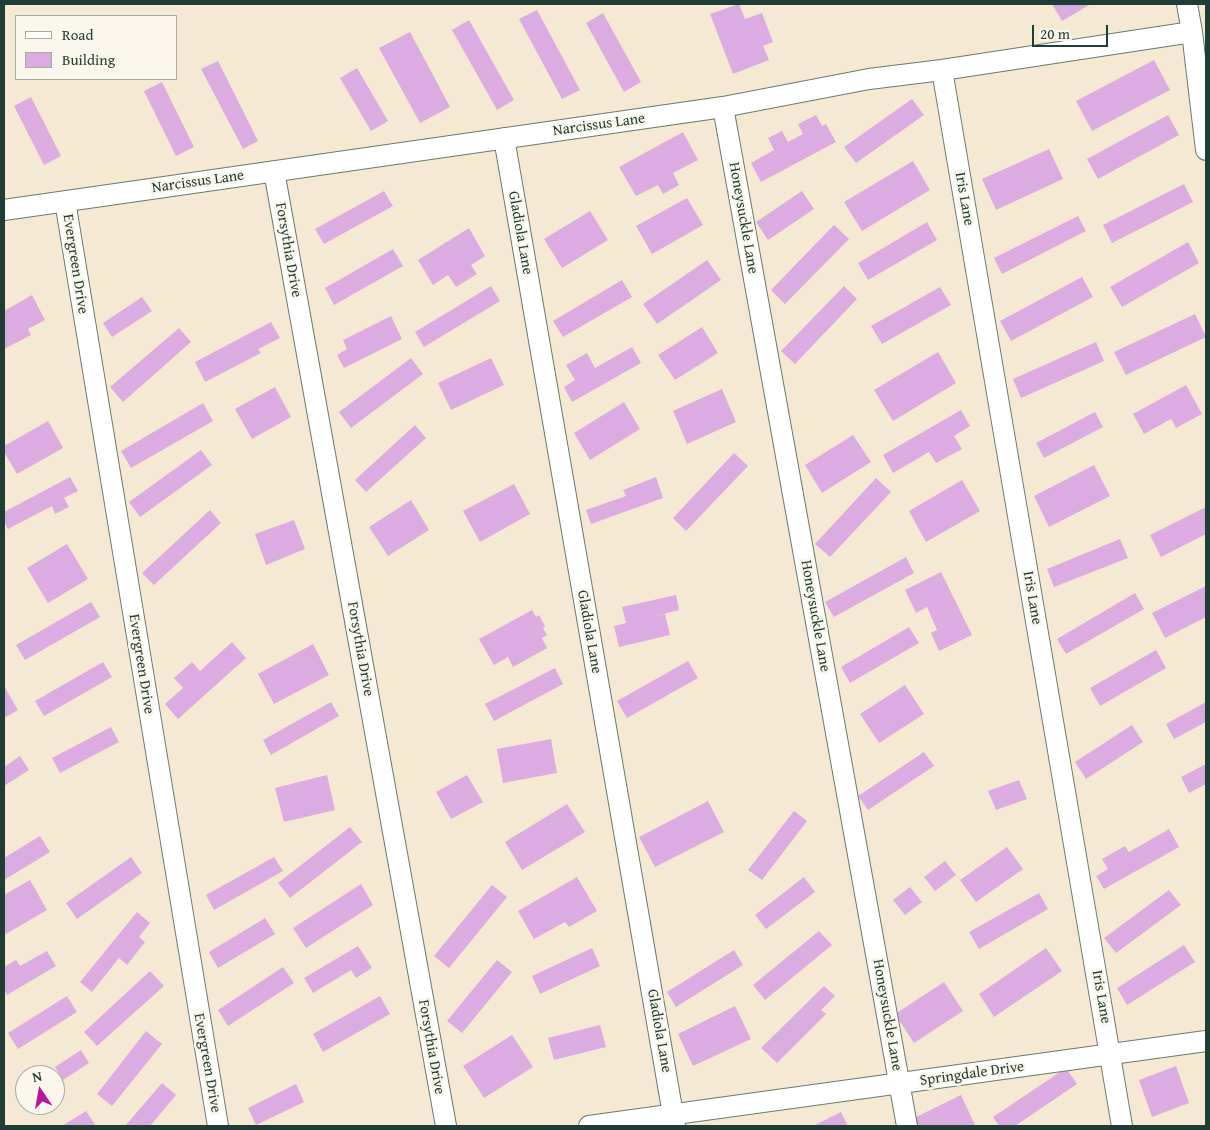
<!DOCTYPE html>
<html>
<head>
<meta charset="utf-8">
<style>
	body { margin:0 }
	#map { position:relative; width:1210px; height:1130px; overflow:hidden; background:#f6e9d3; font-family:"Gentium Book Plus",serif }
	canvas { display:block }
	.frame { position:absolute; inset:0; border:5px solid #1f3d34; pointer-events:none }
	.legend { position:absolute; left:15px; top:15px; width:162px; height:65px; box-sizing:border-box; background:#fbf7ec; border:1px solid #a3ada2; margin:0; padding:6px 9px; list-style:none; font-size:15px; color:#1f3d34 }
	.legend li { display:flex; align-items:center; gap:10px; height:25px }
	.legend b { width:25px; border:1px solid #a3ada2 }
	.north { position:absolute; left:15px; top:1065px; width:50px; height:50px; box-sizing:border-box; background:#fbf7ec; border:1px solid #a3ada2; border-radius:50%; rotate:348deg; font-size:14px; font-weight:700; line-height:20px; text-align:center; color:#1f3d34 }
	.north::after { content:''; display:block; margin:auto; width:18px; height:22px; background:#b5179e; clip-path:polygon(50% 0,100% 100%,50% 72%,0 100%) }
	.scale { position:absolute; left:1032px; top:25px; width:76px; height:22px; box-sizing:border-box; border:2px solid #1f3d34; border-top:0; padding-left:6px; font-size:15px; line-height:18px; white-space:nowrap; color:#1f3d34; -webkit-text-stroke:4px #fbf7ec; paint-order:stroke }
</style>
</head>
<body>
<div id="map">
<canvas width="1210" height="1130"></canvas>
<div class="frame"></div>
<ul class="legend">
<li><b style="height:6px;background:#fff"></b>Road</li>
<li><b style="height:14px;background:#dbace1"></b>Building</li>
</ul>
<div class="north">N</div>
<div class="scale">20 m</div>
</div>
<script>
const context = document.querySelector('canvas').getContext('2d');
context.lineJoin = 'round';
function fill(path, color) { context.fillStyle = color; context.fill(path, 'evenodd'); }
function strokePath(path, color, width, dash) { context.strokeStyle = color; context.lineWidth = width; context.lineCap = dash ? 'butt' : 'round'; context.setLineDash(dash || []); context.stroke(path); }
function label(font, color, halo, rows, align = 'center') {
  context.font = font + ' "Gentium Book Plus",serif'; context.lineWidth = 5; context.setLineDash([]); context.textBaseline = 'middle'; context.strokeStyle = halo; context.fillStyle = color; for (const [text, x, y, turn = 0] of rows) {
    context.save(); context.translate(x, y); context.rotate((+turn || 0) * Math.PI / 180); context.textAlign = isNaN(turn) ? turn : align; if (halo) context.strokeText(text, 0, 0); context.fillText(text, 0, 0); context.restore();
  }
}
fill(new Path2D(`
	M739,4L745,19L762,13L773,42L763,46L769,60L733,74L710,14Z
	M1052,4H1091L1062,21Z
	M537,10L580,90L562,99L519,19Z
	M603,13L641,82L624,92L586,23Z
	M469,20L514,100L497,110L452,30Z
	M410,32L450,107L420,123L379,48Z
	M1154,60L1170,90L1092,131L1076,101Z
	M218,61L258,141L243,149L201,69Z
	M357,68L388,121L371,131L340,78Z
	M162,82L194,147L176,156L144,91Z
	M31,97L61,156L44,165L14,106Z
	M912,99L924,115L856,163L844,147Z
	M816,115L822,126L826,124L836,142L761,182L751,163L774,150L768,138L782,131L788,142L803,134L798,124Z
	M1168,115L1179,135L1098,179L1087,159Z
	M683,132L698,160L673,173L679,185L663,194L658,185L636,196L619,167Z
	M1049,149L1063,179L996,210L982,179Z
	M913,161L930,190L862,231L844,202Z
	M1184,184L1193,202L1112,243L1103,225Z
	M384,191L393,206L324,244L315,229Z
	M802,191L814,209L768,240L756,222Z
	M687,198L703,225L652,254L636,226Z
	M590,211L608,240L562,268L544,239Z
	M1078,216L1086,231L1002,274L994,258Z
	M927,222L937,240L868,280L858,263Z
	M834,225L849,239L785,304L771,290Z
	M469,228L485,256L471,265L477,274L456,287L448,275L433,285L418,260Z
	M1188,242L1199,263L1122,307L1110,287Z
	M393,249L403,266L334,305L325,288Z
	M707,260L721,280L657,324L643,304Z
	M1082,277L1093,297L1011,341L1000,321Z
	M622,280L632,297L563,337L553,321Z
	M491,286L500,301L424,347L415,332Z
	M844,286L857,299L795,364L781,351Z
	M940,287L951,305L882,344L871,326Z
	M32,295L45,320L28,329L31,335L4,349V311Z
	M142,297L152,311L112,337L103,323Z
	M1195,314L1206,337L1126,375L1114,352Z
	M391,316L402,339L344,368L337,355L347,349L343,340Z
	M271,322L280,338L258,349L261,353L205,382L195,362Z
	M702,327L718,353L675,380L658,355Z
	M179,328L191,342L123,402L110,387Z
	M1096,342L1104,361L1021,398L1013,379Z
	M632,347L641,363L572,402L564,387L575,380L566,365L587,353L595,368Z
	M938,352L956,383L893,421L874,390Z
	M411,358L423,374L351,428L339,412Z
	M491,358L504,385L451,410L438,383Z
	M1186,385L1202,414L1176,428L1171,419L1144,434L1133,414Z
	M275,387L291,417L252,439L235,409Z
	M722,389L736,422L687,444L673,411Z
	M624,402L640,429L590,460L574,433Z
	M203,403L213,421L131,468L121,451Z
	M961,410L970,426L954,436L962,449L936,463L929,452L893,473L883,455Z
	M1095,412L1103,427L1044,458L1036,443Z
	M48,421L63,448L17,474L4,452V446Z
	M415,425L426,438L366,492L355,480Z
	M853,435L871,462L822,493L805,465Z
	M201,450L212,465L140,517L129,502Z
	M734,453L748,466L686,531L673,518Z
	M1094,465L1110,496L1049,527L1034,496Z
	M70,477L78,491L64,498L69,507L55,514L52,506L8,529L4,521V512Z
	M656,477L663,498L591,524L586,510L626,496L623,490Z
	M876,478L891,492L830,557L815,544Z
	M962,480L980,511L926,542L909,511Z
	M514,484L530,514L480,542L463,511Z
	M411,500L429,530L388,556L369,527Z
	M1206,507V534L1161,557L1150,535Z
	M210,510L221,523L154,585L142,573Z
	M294,520L305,549L266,565L255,534Z
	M1120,539L1128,558L1054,587L1047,569Z
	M67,544L88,579L48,603L27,568Z
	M906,557L914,573L834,617L825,602Z
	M941,572L972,635L939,651L931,633L937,630L927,607L916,613L905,590Z
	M1206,586V617L1165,638L1152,613Z
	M1135,593L1144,609L1066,654L1057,639Z
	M676,595L679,610L655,616L665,614L670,635L619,647L614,626L626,623L622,607Z
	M91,602L100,617L25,660L16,645Z
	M532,610L536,617L539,615L545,626L543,628L547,635L542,638L547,648L513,667L508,657L494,665L479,639Z
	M909,627L919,643L850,683L841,667Z
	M232,642L246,658L178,719L165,704L183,688L174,678L192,662L200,671Z
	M313,644L329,675L274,704L258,674Z
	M1156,650L1166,668L1100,706L1090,688Z
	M688,661L698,678L627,718L617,701Z
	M103,662L112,677L44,716L35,701Z
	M555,668L563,684L494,721L485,704Z
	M905,685L924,714L879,743L860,714Z
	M4,686L18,710L4,718Z
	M331,702L339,716L271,755L263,740Z
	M1206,702V722L1174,739L1166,724Z
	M1132,725L1143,742L1086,779L1075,762Z
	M111,727L119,742L60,773L52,758Z
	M551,739L557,773L503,783L497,749Z
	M924,752L934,766L868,810L858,796Z
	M20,756L29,770L4,786V767Z
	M1206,764V784L1189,793L1181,777Z
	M327,775L335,810L284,822L275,788Z
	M467,775L483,802L451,819L436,792Z
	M1019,780L1027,799L996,810L988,791Z
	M708,801L724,832L655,867L639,837Z
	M567,804L585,832L522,870L505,842Z
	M794,811L807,821L762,880L748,870Z
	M350,827L362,842L290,898L278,883Z
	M1169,829L1179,847L1104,889L1096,876L1108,869L1102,859L1125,846L1129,852Z
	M40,836L50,852L4,880V858Z
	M1007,847L1023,869L976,902L960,880Z
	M131,857L142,873L77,919L66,903Z
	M274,857L283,871L214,910L206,895Z
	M945,861L956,875L935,891L924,877Z
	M577,877L597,911L569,927L565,922L534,939L518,911Z
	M804,877L815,892L766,929L755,915Z
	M30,880L47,910L6,934L4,929V895Z
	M361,884L373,905L306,948L293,928Z
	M492,885L507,897L449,968L434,956Z
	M910,887L922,902L905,915L893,900Z
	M1169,890L1181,905L1116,953L1104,938Z
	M1039,893L1048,909L979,949L969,932Z
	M137,912L150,923L139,937L145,942L127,965L119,958L92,992L80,982Z
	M265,918L275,934L218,968L209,952Z
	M819,931L832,945L765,1000L753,985Z
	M1184,945L1195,962L1127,1005L1117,988Z
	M358,946L372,968L356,978L351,970L313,993L304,978Z
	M592,948L600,966L540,994L532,976Z
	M1046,948L1062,971L994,1017L979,994Z
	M734,950L743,965L676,1007L667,992Z
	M47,951L56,966L7,995L4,989V967L16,960L20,966Z
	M497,960L512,972L462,1033L447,1021Z
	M283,967L294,983L228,1026L218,1010Z
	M150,971L164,986L97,1046L84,1032Z
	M944,982L963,1011L914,1043L895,1014Z
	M824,986L835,996L821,1010L826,1014L777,1063L761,1048Z
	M67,996L77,1012L18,1049L8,1033Z
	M380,996L390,1014L323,1052L313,1034Z
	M735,1006L751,1039L693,1066L678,1034Z
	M600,1025L606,1047L554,1060L548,1038Z
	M146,1031L162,1044L112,1106L97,1094Z
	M512,1035L533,1067L484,1098L463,1066Z
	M81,1050L89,1063L63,1080L55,1067Z
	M1176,1066L1189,1103L1152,1117L1139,1080Z
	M1066,1068L1077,1084L1015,1126H999L993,1117Z
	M162,1083L176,1095L150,1126H125Z
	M296,1084L304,1102L256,1125L248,1108Z
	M961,1095L975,1125L918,1126L914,1118Z
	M86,1111L96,1126H62Z
	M841,1112L848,1126H813Z`), '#dbace1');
const street = new Path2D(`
	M1187,4L1192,32L1206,150
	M942,70L1122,1126
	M723,107L907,1126
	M504,138L675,1126
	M274,171L446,1126
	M65,201L218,1126
	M4,210L723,107L869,79L942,70L1192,32
	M589,1126L1206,1041`);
strokePath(street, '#6a796c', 22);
strokePath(street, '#fff', 20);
label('15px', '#1f3d34', '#fbf7ec', [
	["Narcissus Lane",599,125,-8],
	["Narcissus Lane",198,182,-8],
	["Iris Lane",964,199,80],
	["Honeysuckle Lane",743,218,80],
	["Gladiola Lane",520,233,80],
	["Forsythia Drive",288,250,80],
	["Evergreen Drive",75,264,81],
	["Iris Lane",1032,598,80],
	["Honeysuckle Lane",815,616,80],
	["Gladiola Lane",589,632,80],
	["Forsythia Drive",360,649,80],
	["Evergreen Drive",141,664,81],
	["Iris Lane",1101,997,80],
	["Honeysuckle Lane",887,1015,80],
	["Gladiola Lane",659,1031,80],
	["Forsythia Drive",431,1047,80],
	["Evergreen Drive",207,1063,80],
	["Springdale Drive",972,1074,-8]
]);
</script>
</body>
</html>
